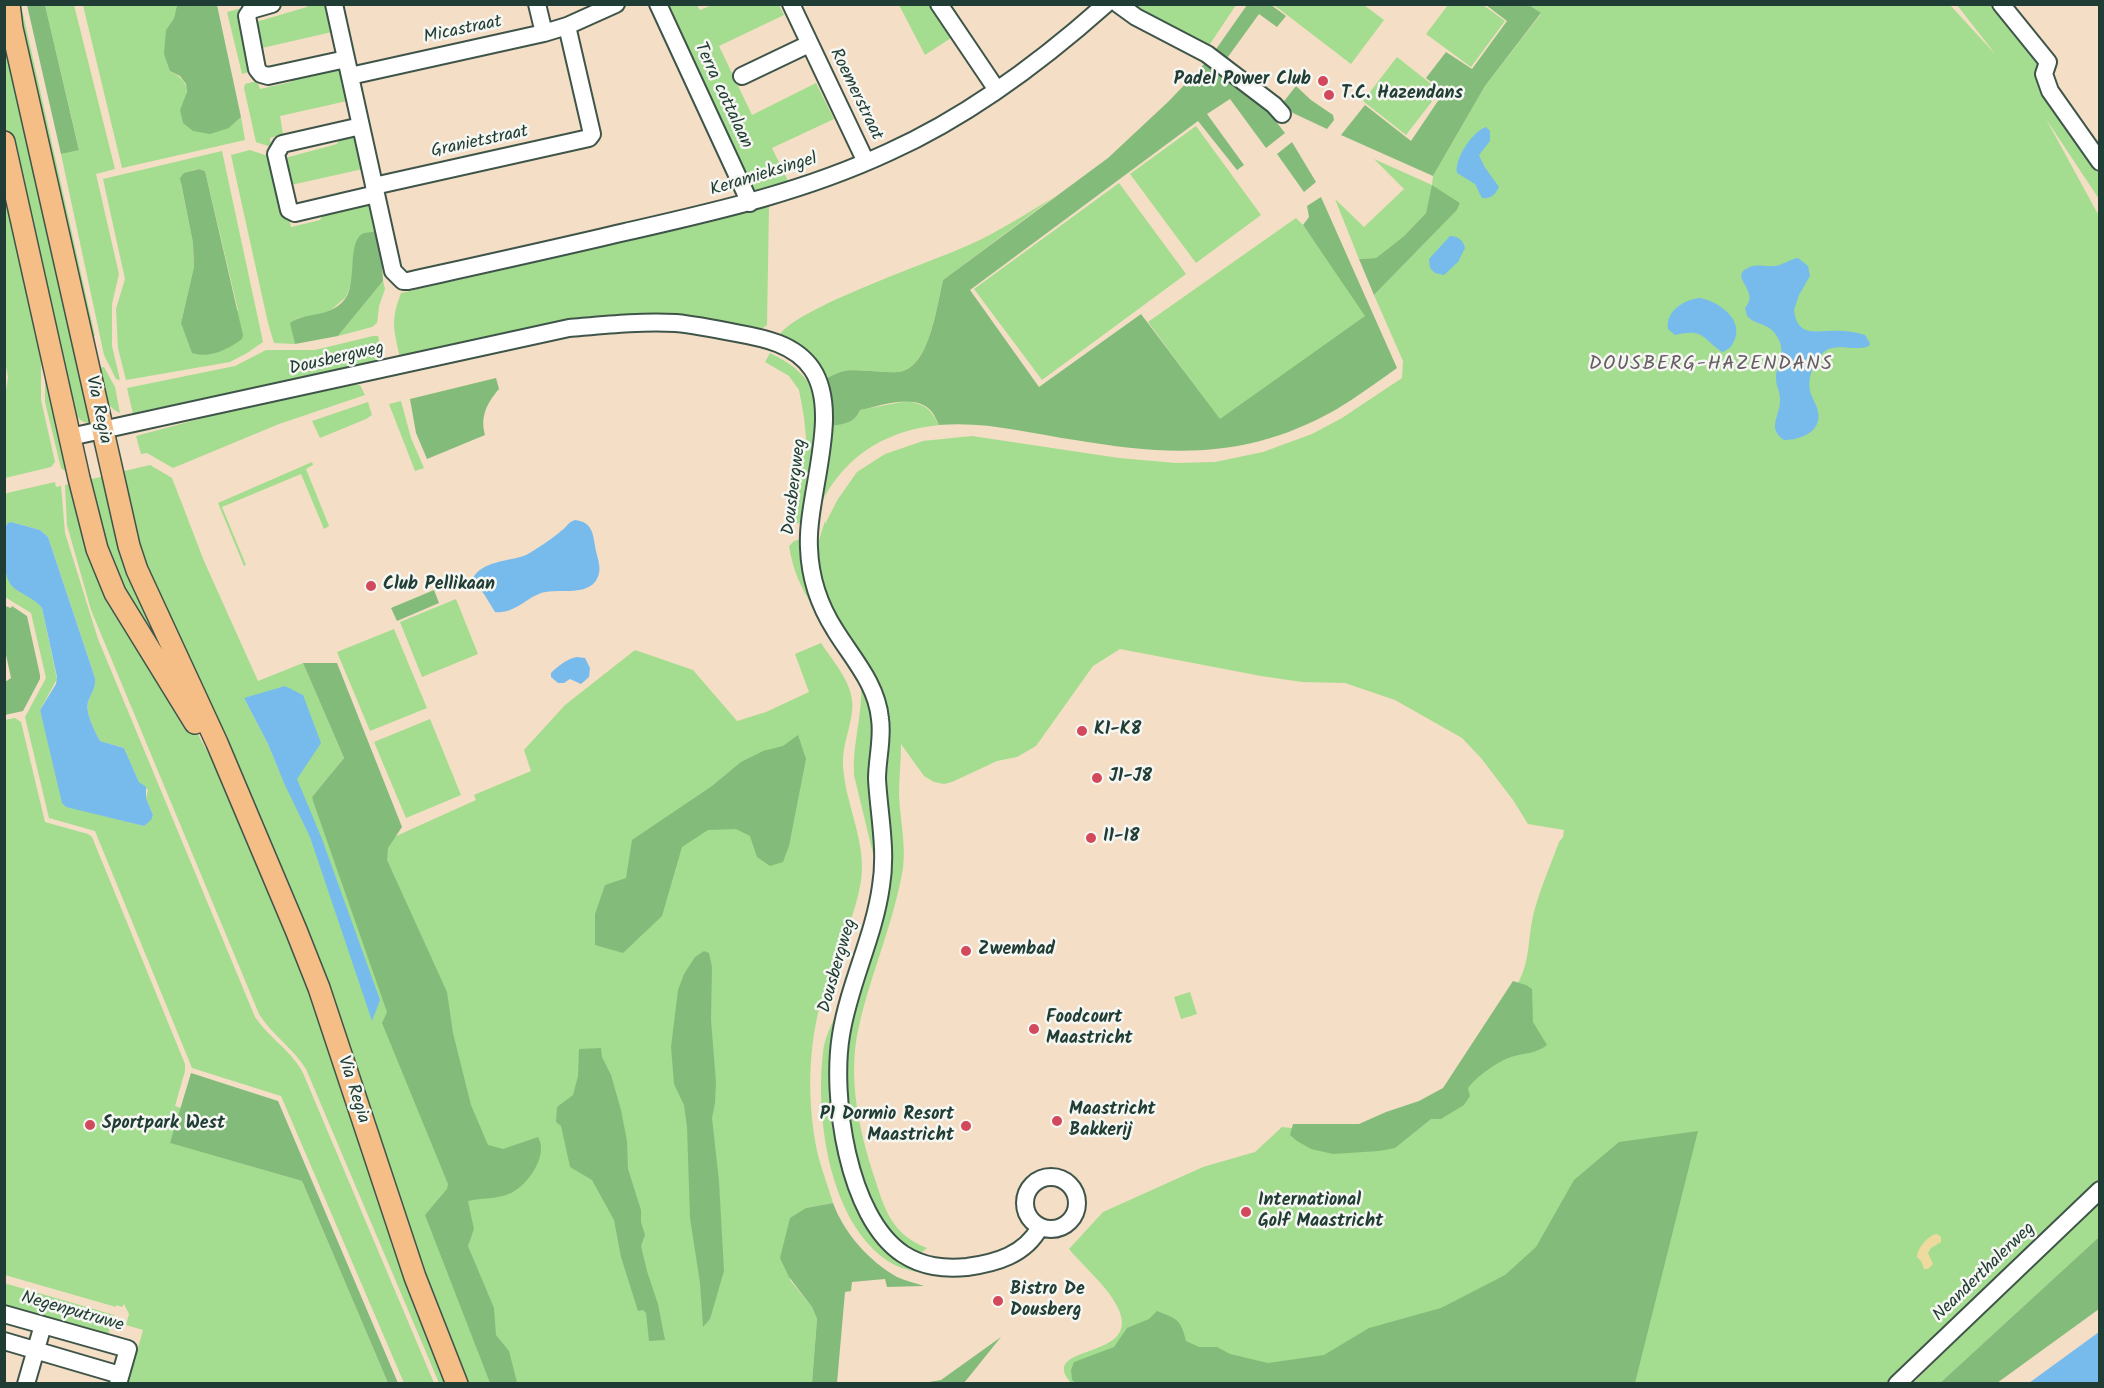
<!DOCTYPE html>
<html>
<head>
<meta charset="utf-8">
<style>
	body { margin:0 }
	#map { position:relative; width:2104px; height:1388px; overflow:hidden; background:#f4dec5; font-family:Kalam,sans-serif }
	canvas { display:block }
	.frame { position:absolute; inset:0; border:6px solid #1f3d34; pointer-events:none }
</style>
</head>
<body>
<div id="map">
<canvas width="2104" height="1388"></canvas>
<div class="frame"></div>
</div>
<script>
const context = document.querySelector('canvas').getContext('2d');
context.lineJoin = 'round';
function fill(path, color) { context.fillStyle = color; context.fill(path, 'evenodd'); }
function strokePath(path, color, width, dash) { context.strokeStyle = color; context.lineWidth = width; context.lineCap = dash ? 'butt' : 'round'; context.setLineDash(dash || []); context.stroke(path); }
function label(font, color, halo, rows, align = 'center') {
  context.font = font + ' Kalam,sans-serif'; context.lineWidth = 5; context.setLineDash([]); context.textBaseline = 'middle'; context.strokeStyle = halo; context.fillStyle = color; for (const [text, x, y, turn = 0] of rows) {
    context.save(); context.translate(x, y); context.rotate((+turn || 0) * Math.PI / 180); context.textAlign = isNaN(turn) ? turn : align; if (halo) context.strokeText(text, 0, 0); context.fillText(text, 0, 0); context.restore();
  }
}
fill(new Path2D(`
	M19,5H21L95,336L91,337L21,30Z
	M45,5H74L115,169L96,174L119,274L112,304V346L120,380L116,379L104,355L61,154L79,149Z
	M83,5H177L174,18L166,30L170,71C189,81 191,92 180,110L229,128L241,117L245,140L122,168Z
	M308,5H326L332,32L262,48L256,22L307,7Z
	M664,5H697L700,10L712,5H779L784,15L719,46L752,115L816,83L834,119L772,148L789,183L753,196Z
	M899,5H929L942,24L946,25L954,36L925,55Z
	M1129,5H1236L1208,47Z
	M1274,5H1364L1384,20L1351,64Z
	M1448,5H1483L1505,21L1471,67L1426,34Z
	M1529,5H1950L1996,55L1957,5H1993L2041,60L2044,94L2099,174V199L2046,119L2099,216V1186L1889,1383H1071C1036,1342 1146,1362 1117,1306C1107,1286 1083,1266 1069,1249L1103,1212L1203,1167L1255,1152L1282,1127L1349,1134L1453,1095C1472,1054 1500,1019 1520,979C1530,959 1528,938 1533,916C1539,891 1550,867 1559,842L1563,837L1564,830L1528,824L1513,800L1481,758L1462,738L1395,700L1345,683L1302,682L1261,676L1120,649L1093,666L1036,746L1017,757L997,761L952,782L944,784L934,782L924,776L901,744C901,761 899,778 899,795C900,819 906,844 903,868C894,922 871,973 859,1026C847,1077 859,1131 875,1179C885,1211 893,1235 927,1248L917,1256L886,1229L866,1192L847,1118L846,1027L875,932L886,727L830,615L814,556L825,521V524L838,499L857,472L885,454L923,441L972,436L1119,458L1176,463L1215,462L1263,452L1312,434L1342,418L1402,378L1403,361L1374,295L1457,210L1460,203L1433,186L1426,213L1404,236L1376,258L1359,259L1335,199L1364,227L1404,189L1374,159L1432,185L1433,176L1485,86L1541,14Z
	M4,7L93,422C83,426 76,416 71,408L36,269L5,126Z
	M242,8L255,70L242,74L227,12Z
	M1397,57L1440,91L1406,135L1363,101Z
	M340,63L347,101L280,116L283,134L270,138L271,147L256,142L244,88L245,84L257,81L260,89L291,82L295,73Z
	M1196,126L1261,215L1196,263L1130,174Z
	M355,130L363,169L291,185L285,158L337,144L342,133Z
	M250,150L274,158L291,227L320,220L326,210L370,200L380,231L354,266L352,282L346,297L331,310L315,316L298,318L291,323L295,344L274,343L268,323L231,155Z
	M222,151L263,342L247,353L230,362L126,380L118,348L116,309L125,279L103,179ZM199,169L205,171L238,310L181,323L194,267L193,243L181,184L193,170Z
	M1119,183L1186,274L1042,380L974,289Z
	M1054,197L943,280C937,304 930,363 903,371C893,374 880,371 870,371C848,370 845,368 825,379L779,336C793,309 934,261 969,245C998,232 1026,214 1054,197Z
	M5,198L41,359V400L55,462L51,467L5,478L4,403L8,377L4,357Z
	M769,206L767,325L759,331L688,319L400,358C394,329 390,322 401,293L707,223Z
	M1296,218L1303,225L1366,316L1220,420L1148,322Z
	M383,281L385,289L379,306L377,323L372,327L338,336Z
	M373,336H378L384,362L133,414L127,388L235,366L266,350H315Z
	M770,353C784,360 798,368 807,381C827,410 803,487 801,523L787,524L786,507L790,483L803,452L806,438L804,417L799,390L789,376L765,362Z
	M45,364L74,469L65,471L61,468L45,402Z
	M104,367L115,387L120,413C102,405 102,386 98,368Z
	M353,385H360L365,395L279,424L173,468L147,453L141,454L136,436L214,415Z
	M401,401L411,438L424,468L415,471L389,404Z
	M907,401C926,405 930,408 939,425C881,431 839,460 816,514L830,426C845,423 852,425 860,410Z
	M368,402L372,415L366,419L320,438L312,421Z
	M312,462L313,465L306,469L329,526L324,529L301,474L222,507L246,565L244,566L218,503Z
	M150,465L172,478L204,561L258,681L303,663L344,758L312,797L347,893L394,837L476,800L474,795L531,771L524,750L565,705L635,650L693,670L737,721L766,712L809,692L795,654L821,643C834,663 856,686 852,712C850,729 842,747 843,765C845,805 867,841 861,881C855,917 838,951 826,985C808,1038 806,1096 817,1151C821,1168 828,1186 833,1203L806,1208L790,1280L812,1307L817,1319L812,1383H464L149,577L116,473ZM244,698L320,743L284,782L268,744Z
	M109,475L206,727L117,588L83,481Z
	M55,482L56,487L61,486L65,533L98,639L255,1017C269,1038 292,1051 303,1073L434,1383H404L281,1096L192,1068L95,831L49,818L25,717L46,678L31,613L5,597L4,564C13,602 26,585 42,608L57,679L40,710L65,806L144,826L153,815L146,798L148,790L139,782L124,748L100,741C95,731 85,713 88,702C91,693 96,689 95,678L48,537L40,530L11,522L7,524L5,527V496L7,493Z
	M74,483L75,508L226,786L271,882L451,1383H439L306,1069C293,1048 272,1035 259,1014L91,610L67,525L65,485Z
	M801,539L807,589L818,616C803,590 794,576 789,546L794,541Z
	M456,599L478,654L422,677L400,622Z
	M394,629L427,708L370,731L337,652Z
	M861,684L871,709L873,725L878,830L875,862L854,775C852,744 863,715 861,684Z
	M15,718L21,722L45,822L88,834L92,837L185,1064V1071L175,1106L181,1108L171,1143L302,1181L388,1383H128L143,1330L126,1325L129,1314L124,1304L122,1307L116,1305V1307L5,1275L4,720Z
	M430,719L461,795L406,818L374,742Z
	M1190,992L1197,1014L1181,1019L1174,997Z
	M838,1010L832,1032L830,1076L832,1105L843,1156L903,1258L931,1275C917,1272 904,1270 891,1263C830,1226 815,1119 823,1053C824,1038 832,1024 838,1010Z
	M2099,1201V1237L1940,1383L1912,1384Z
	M4,1283L114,1315L107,1338L5,1308Z`), '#a4dd8f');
fill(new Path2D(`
	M27,5H45L79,150L61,154Z
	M177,5H217L241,117L229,128L210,134L193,131L183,123L180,110L187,92L186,84L180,76L170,71L164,54L166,30L174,18Z
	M1247,5H1271L1286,16L1277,27L1259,14L1225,61L1214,52Z
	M1486,5H1529L1541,13L1485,86L1433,176L1341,135L1365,105L1411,141L1444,92L1426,78L1446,52L1472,69L1507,21Z
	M1206,62L1262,104L1285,133L1266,148L1230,99L1207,114L1244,165L1237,170L1198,121L970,290L1039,387L1141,314L1220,419L1365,316L1303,225L1309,217L1307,206L1321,197L1397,368C1377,382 1357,397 1337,409C1248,460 1171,456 1075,440C1029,433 985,421 939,425C937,421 935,416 932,412C916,392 881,406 860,410C854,424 843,424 830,426L831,399L825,379C845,368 848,370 870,371C880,371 893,374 903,371C930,363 937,305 943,280L1108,158L1169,101Z
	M1296,86L1311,100L1333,115L1334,120L1327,129L1293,113L1281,105Z
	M1292,142L1316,182L1304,192L1277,154Z
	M199,169L205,171L243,335L242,339C229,349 209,359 192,353L181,323L194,267L193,243L180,178L184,173Z
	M1432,185L1460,203L1457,210L1374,295L1359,259L1376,258L1404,236L1426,213Z
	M380,231L383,281L338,336L295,344L290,323C306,311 333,319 347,296C356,279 348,243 362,234C366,232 375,232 380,231Z
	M496,378L499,389C487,403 480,416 485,435L427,459L416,433L410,399Z
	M434,590L439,603L397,621L391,608Z
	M5,602V606L11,608L12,606L27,616L40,675V679L23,711L5,715V682L11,678L5,650Z
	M303,663H337L402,827L388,848L387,860L447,992L453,1033L471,1105L488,1145L503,1149L538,1137C549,1155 528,1185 511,1193C499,1199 481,1198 468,1201L474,1229L468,1246L494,1308L496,1335L509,1351L517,1382L514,1383H490L425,1215L447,1189L448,1184L382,1023L387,1012L313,801L312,797L344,758Z
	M798,735L806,759L789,846L783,862L770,866L757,857L750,836L736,829L708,830L682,847L662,916L623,953L595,945V914L605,885L626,878L632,840L712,786L741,762L763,751L783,746Z
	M704,951L709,953L712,967L711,1020L716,1082L715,1103L712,1118L719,1181L724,1271L710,1319L703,1327L700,1283L690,1218L687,1127L684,1105L674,1084L671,1047L678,990L684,974L695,957Z
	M1513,981L1526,985L1532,989L1533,1022L1547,1045C1536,1054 1523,1053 1511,1057C1498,1061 1476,1077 1468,1088L1470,1096L1464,1105L1441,1119H1431L1395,1148L1379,1151L1333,1154L1311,1149L1297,1141L1290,1135L1293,1124H1359L1386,1112L1419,1101L1443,1088Z
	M601,1048L602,1057L611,1075L621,1110L627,1141L628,1169L641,1210V1222L645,1235L641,1246L647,1271L658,1304L665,1340L649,1341L646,1313L643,1310L638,1311L621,1257L614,1220L592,1180L570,1167L561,1126L556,1122L557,1107L573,1095L578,1076L579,1049Z
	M191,1073L278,1101L398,1383H388L302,1181L170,1143Z
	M1698,1131L1635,1383L1077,1384L1072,1380L1071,1370L1074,1362L1114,1347L1127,1328L1149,1319L1157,1311C1177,1319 1181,1319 1186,1341L1199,1347H1217L1230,1354L1268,1363L1324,1355L1369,1328L1441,1308L1505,1275L1536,1247L1574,1180L1619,1142Z
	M833,1203C844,1233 869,1261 897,1277C906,1281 916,1283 924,1286L887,1287L885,1279L852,1282L851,1291L845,1292L837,1383H812L817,1319L812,1307L789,1277L780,1258L790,1218L806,1208Z
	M2099,1237V1309L1997,1383H1940Z
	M1001,1337L964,1383H923L941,1380Z`), '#83bc7a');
fill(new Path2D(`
	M1937,1234L1941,1237V1242L1931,1248L1928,1253L1933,1264L1928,1269H1924L1921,1261L1917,1257C1917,1249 1928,1235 1937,1234Z`), '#eeda9e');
fill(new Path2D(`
	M1486,127L1490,131V141L1479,155L1484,166L1499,187C1495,195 1491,199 1482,198L1475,184L1457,173C1454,159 1473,131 1486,127Z
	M1450,236C1458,236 1463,240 1465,248L1458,262L1444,275L1435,273L1430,268L1429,259Z
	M1798,258L1808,266L1810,276L1799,295L1794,310C1797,333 1809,332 1827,331C1840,330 1854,331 1865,335L1870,343L1869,346C1855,352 1836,342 1824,352C1815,359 1807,378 1810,390C1811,398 1817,404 1818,412C1822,432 1800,440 1784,440C1766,428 1781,415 1780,399C1780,391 1775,384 1776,376C1778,363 1785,353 1779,340C1770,321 1757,327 1747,316L1745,308C1755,296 1746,289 1741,277L1742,272C1754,262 1761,267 1775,266C1783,265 1790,259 1798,258Z
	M1700,298C1717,301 1743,318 1735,339C1732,346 1729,350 1722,352C1702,338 1704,328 1675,335L1668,329C1665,311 1685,299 1700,298Z
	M575,520C592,522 593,533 595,546C597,559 604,570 595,582C583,596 558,588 541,593C525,599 514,614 495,612L484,594L472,580C481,560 509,562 526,555C531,553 556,536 561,531C567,527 568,522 575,520Z
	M11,522L40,530L48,537L95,678C96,689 91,693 88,702C85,713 95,731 100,741L124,748L139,782L146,787V798L153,815L151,820L144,826L66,807L62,803L40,710L56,684L57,677L42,608C35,599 23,595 14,588C1,578 4,542 5,527L8,523Z
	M577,657L585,658L590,668L589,677L581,684L570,679L564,683H558L551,677V673C558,666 568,658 577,657Z
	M285,686L303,695L321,743L297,779L322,839L380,1000L372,1021L310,837L284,783L268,744L244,698Z
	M2099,1332V1383H2029Z`), '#77bbed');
const minor = new Path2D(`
	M272,4L251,10L247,16L257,69L261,74L268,76L346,59
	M334,4L393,271L403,281H408C480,265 553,249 625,232C717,211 803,192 889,152C969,116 1041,62 1106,4
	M537,4L544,33
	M658,4L750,203
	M791,4L866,162
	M939,4L997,90
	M1118,4L1136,17L1207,54L1274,105L1282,114
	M2001,4L2048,62L2044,74L2050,91L2100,162
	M350,76L544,33L567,26L616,4
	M742,76L809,44
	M361,126L282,144L276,154L289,210L295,213L376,194
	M374,186L589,138L592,134L567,26
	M70,437L569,328C604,325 640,321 676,323C696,325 716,329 736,333C764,338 795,344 812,369C842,413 806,496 809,548C810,577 819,605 835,630C852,658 877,684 880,719C883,738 877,759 877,779C879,815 887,850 881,886C874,937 849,984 841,1035C831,1096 847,1217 903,1254C923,1267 944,1269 967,1267C996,1263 1025,1255 1040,1227
	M1025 1203a26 26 0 1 1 52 0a26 26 0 1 1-52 0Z
	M4,1314L128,1349L118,1384
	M4,1341L120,1375
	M26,1384L43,1325
	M1897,1384L2100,1190`);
const major = new Path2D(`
	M9,4L12,28L129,546L137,570L217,743L296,930L319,988L415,1277L457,1384
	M4,142L79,478L97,549L115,593L195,723`);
strokePath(minor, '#3f554a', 20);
strokePath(major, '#3f554a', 24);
strokePath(minor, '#fff', 16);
strokePath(major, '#f6be87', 21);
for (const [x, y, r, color] of [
	[1323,81,6,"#d1495b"],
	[1329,95,6,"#d1495b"],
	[371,586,6,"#d1495b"],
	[1082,731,6,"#d1495b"],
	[1097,778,6,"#d1495b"],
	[1091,838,6,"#d1495b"],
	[966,951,6,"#d1495b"],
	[1034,1029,6,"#d1495b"],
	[1057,1121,6,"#d1495b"],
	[90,1125,6,"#d1495b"],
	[966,1126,6,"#d1495b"],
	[1246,1212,6,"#d1495b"],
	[998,1301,6,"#d1495b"]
]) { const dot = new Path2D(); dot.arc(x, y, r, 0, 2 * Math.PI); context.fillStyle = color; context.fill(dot); strokePath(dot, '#f6f6f2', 2); }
label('18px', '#1f3d34', '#f6f6f2', [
	["Micastraat",463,31,-12],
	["Roemerstraat",855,95,64],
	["Terra cottalaan",722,96,65],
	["Granietstraat",480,143,-12],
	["Keramieksingel",764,176,-17],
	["Dousbergweg",337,360,-13],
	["Via Regia",97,410,78],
	["Dousbergweg",796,487,-83],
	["Dousbergweg",839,966,-74],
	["Via Regia",352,1090,72],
	["Neanderthalerweg",1985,1273,-44],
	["Negenputruwe",72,1313,16]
]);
label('bold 18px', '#1f3d34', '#f6f6f2', [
	["Padel Power Club",1311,81,"right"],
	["T.C. Hazendans",1341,95],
	["Club Pellikaan",383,586],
	["K1-K8",1094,731],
	["J1-J8",1109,778],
	["I1-I8",1103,838],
	["Zwembad",978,951],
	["Foodcourt",1046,1019],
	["Maastricht",1046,1040],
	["Maastricht",1069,1111],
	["Bakkerij",1069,1132],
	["P1 Dormio Resort",954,1116,"right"],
	["Maastricht",954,1137,"right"],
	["Sportpark West",102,1125],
	["International",1258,1202],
	["Golf Maastricht",1258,1223],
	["Bistro De",1010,1291],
	["Dousberg",1010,1312]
], 'left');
context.letterSpacing = '1.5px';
label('20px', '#655e62', '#f6f6f2', [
	["DOUSBERG-HAZENDANS",1711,366]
]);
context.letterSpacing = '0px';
</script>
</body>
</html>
